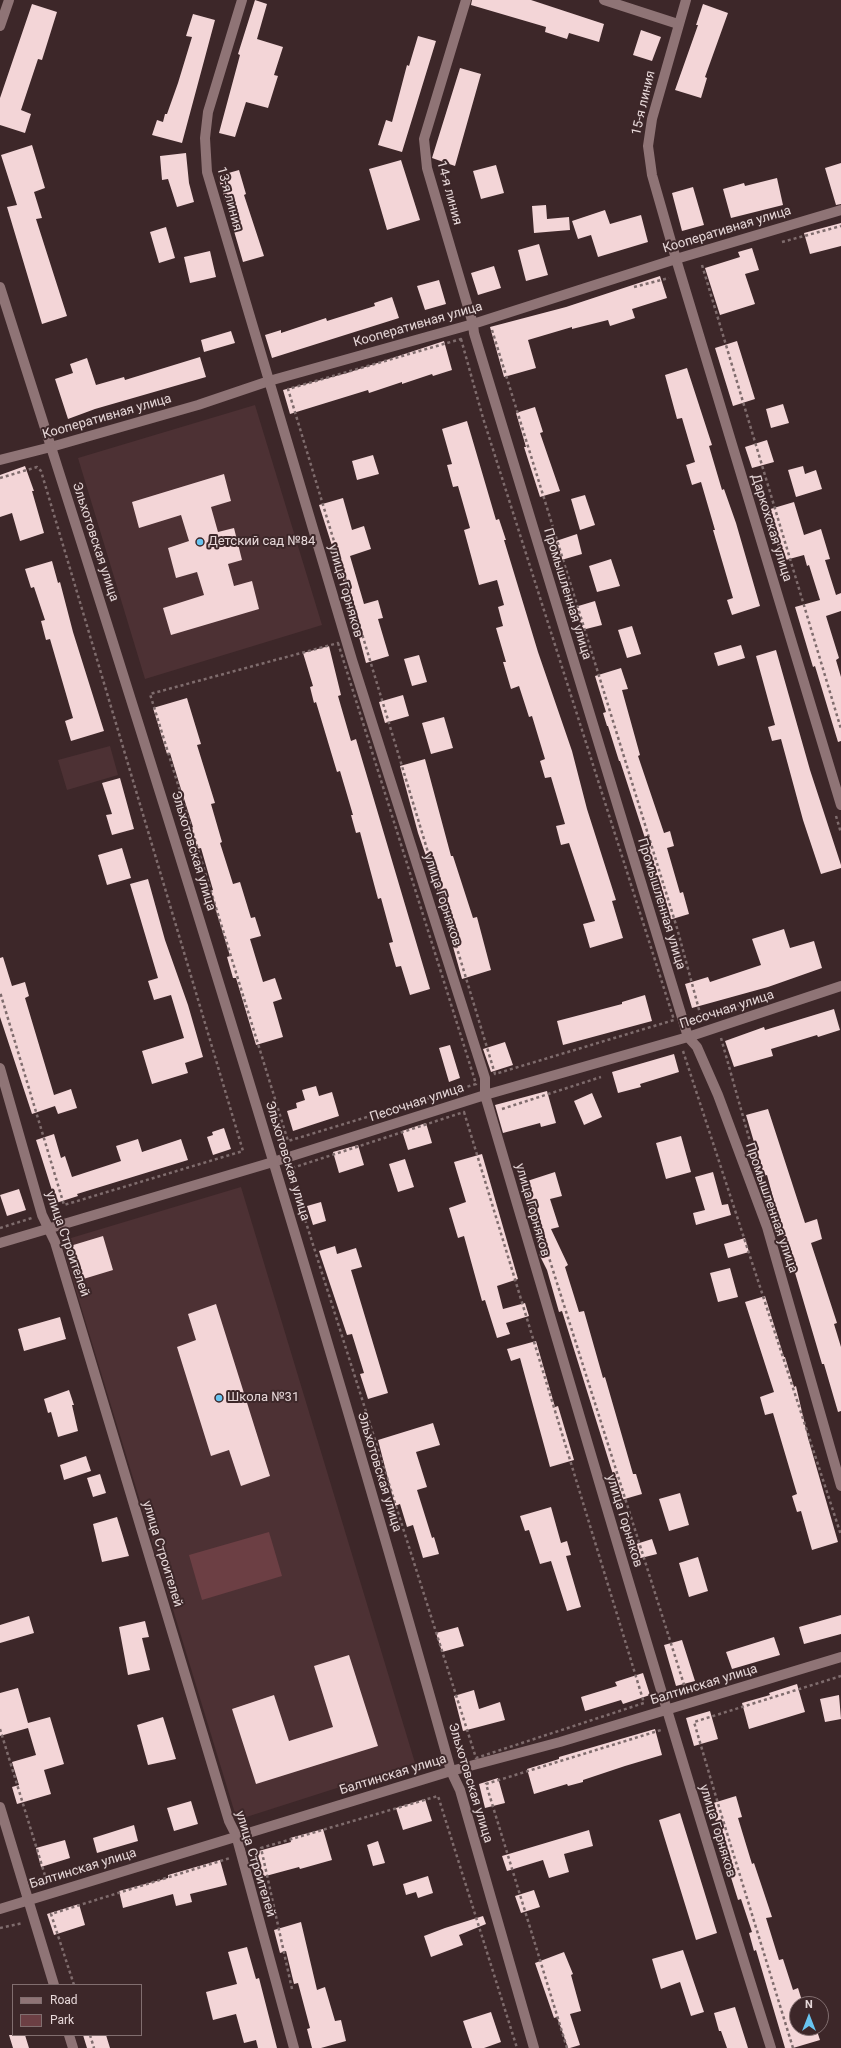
<!DOCTYPE html>
<html>
<head>
<meta charset="utf-8">
<style>
	body { margin:0 }
	#map { position:relative; width:841px; height:2048px; overflow:hidden; background:#3d2729; font-family:Roboto,sans-serif }
	canvas { display:block }
	.legend { position:absolute; left:12px; top:1984px; width:130px; height:52px; box-sizing:border-box; background:#3d2729; border:1px solid #816e6f; margin:0; padding:5px 7px; list-style:none; font-size:12px; color:#e7d8d9 }
	.legend li { display:flex; align-items:center; gap:8px; height:20px }
	.legend b { width:20px; border:1px solid #816e6f }
	.north { position:absolute; left:789px; top:1996px; width:40px; height:40px; box-sizing:border-box; background:#3d2729; border:1px solid #816e6f; border-radius:50%; rotate:0deg; font-size:11px; font-weight:700; line-height:16px; text-align:center; color:#e7d8d9 }
	.north::after { content:''; display:block; margin:auto; width:14px; height:18px; background:#68c4f0; clip-path:polygon(50% 0,100% 100%,50% 72%,0 100%) }
</style>
</head>
<body>
<div id="map">
<canvas width="841" height="2048"></canvas>
<ul class="legend">
<li><b style="height:5px;background:#8f7476"></b>Road</li>
<li><b style="height:11px;background:#6c3f44"></b>Park</li>
</ul>
<div class="north">N</div>
</div>
<script>
const context = document.querySelector('canvas').getContext('2d');
context.lineJoin = 'round';
function fill(path, color) { context.fillStyle = color; context.fill(path, 'evenodd'); }
function strokePath(path, color, width, dash) { context.strokeStyle = color; context.lineWidth = width; context.lineCap = dash ? 'butt' : 'round'; context.setLineDash(dash || []); context.stroke(path); }
function label(font, color, halo, rows, align = 'center') {
  context.font = font + ' Roboto,sans-serif'; context.lineWidth = 4; context.setLineDash([]); context.textBaseline = 'middle'; context.strokeStyle = halo; context.fillStyle = color; for (const [text, x, y, turn = 0] of rows) {
    context.save(); context.translate(x, y); context.rotate((+turn || 0) * Math.PI / 180); context.textAlign = isNaN(turn) ? turn : align; if (halo) context.strokeText(text, 0, 0); context.fillText(text, 0, 0); context.restore();
  }
}
fill(new Path2D(`
	M255,405L322,625L145,679L78,458Z
	M110,746L118,775L67,790L58,760Z
	M241,1187L415,1763L237,1820L61,1241Z`), '#4d3134');
fill(new Path2D(`
	M269,1532L282,1576L202,1600L189,1555Z`), '#6c3f44');
fill(new Path2D(`
	M255,0L267,4L257,39L283,47L274,75L278,76L268,108L246,102L235,137L219,133L240,55L238,54Z
	M472,0H531L604,24L599,42L569,33L567,39L545,32L546,27L471,5Z
	M32,4L57,12L42,60L38,59L21,110L31,114L25,133L0,125V98Z
	M703,4L728,13L705,77L707,78L701,98L675,90L698,25H696Z
	M193,14L215,20L182,143L152,135L157,120L163,122L165,114H167L178,83L192,37L186,36Z
	M641,30L661,37L652,61L633,55Z
	M418,36L436,41L402,152L378,145L386,120L392,122L407,65L409,66Z
	M460,68L481,74L455,166L432,158Z
	M32,145L45,188L34,192L42,218L36,219L67,316L42,324L7,207L17,205L1,155Z
	M186,153L189,183L194,202L177,207L168,179L162,180L160,156Z
	M401,160L420,220L387,230L369,169Z
	M841,163V204L836,205L825,168Z
	M496,165L504,193L481,199L473,171Z
	M239,170L246,194L244,195L264,256L243,262L218,176Z
	M777,178L783,205L731,218L723,189L744,183L745,186Z
	M693,187L704,225L682,231L672,193Z
	M546,205L547,219L569,217L570,230L534,233L532,206Z
	M605,210L610,224L641,215L648,242L598,257L591,235L578,239L572,221Z
	M841,223V246L810,254L804,233Z
	M166,227L175,258L159,263L150,232Z
	M539,244L548,275L526,281L518,250Z
	M752,248L759,270L745,274L755,304L720,315L705,268L740,257L738,252Z
	M210,251L216,277L190,283L184,257Z
	M494,266L501,288L478,295L471,273Z
	M660,276L667,298L632,309L635,318L610,326L608,320L572,329V327L528,340L536,368L504,377L490,327L566,307Z
	M439,280L446,304L425,310L417,286Z
	M392,297L399,318L272,358L265,335L281,330V333L326,318L327,321L375,306L374,303Z
	M231,331L235,343L204,352L201,340Z
	M444,341L452,370L433,376L432,374L402,384V382L369,393L368,390L290,414L283,390L347,373Z
	M737,341L755,399L733,406L715,348Z
	M200,357L206,377L95,409L68,419L55,379L73,373L70,364L87,358L96,385L124,377L125,380Z
	M687,368L712,445L709,446L722,490L724,489L736,523L760,606L732,615L727,600L733,598L713,530H715L701,482L692,485L686,465L695,462L682,418L677,419L665,375Z
	M783,404L789,423L771,428L766,409Z
	M535,407L543,432L540,433L560,491L540,497L524,447H526L516,413Z
	M467,421L496,520L499,519L506,540H504L538,652L572,751L587,809L616,900L612,901L623,938L590,948L583,924L595,921L569,843L561,845L556,826L565,824L551,777L545,778L540,761L545,759L532,716L529,717L519,686L511,689L503,662H506L496,628L503,626L498,607L504,605L497,580L479,585L464,530L470,528L458,486L453,487L447,465L452,464L442,429Z
	M767,440L774,462L752,468L745,447Z
	M373,455L379,474L357,480L352,461Z
	M25,466L34,491H32L44,533L20,541L12,513L0,517V475Z
	M803,466L805,474L816,470L822,489L796,497L788,470Z
	M224,474L231,501L211,507L218,532L234,528L242,560L228,564L234,586L252,581L259,609L171,635L163,608L204,595L197,572L176,578L168,548L189,541L181,515L139,528L132,502Z
	M585,495L595,525L580,530L571,499Z
	M343,498L352,530L364,526L371,549L350,556L364,604L378,600L383,618L378,619L389,656L366,663L348,596L319,505Z
	M794,502L804,535L821,529L830,559L825,560L836,595L841,593V611L826,616L839,658L836,660L841,677V741L838,742L815,666L813,667L795,607L820,600L809,565L807,566L804,555L782,561L767,510Z
	M577,534L582,554L558,561L553,542Z
	M611,559L620,586L597,592L589,566Z
	M52,561L58,583L60,582L73,632L104,731L71,741L65,721L73,718L50,639L46,640L41,621L45,620L34,587L31,588L25,569Z
	M595,601L602,625L582,630L575,607Z
	M632,626L641,654L627,658L618,630Z
	M741,645L745,658L718,666L714,653Z
	M329,646L341,695L338,696L351,741L356,739L430,989L410,995L401,966L396,967L389,943L393,942L381,898L378,899L360,832L356,833L351,815H353L340,771L337,772L316,702L314,703L310,687L313,686L303,653Z
	M776,650L810,770L841,865V868L821,874L803,820L781,739L772,741L768,727L775,725L756,656Z
	M419,655L427,682L412,686L404,659Z
	M621,668L628,689L622,690L640,755L638,756L664,833L670,831L674,846L667,848L680,893L683,892L689,914L669,920L658,883L653,885L648,868L654,866L620,761H619L608,726H607L603,713L606,712L595,676Z
	M403,695L409,716L385,723L379,702Z
	M187,698L201,744L197,745L215,803L211,804L222,842L220,843L233,884L240,882L251,918L255,917L261,936L250,939L263,982L275,978L282,999L273,1002L283,1037L256,1045L236,978H233L227,957L230,956L210,891L213,890L201,848L197,849L191,828L193,827L180,786L170,753L167,754L153,708Z
	M444,717L453,748L431,754L422,723Z
	M425,759L451,856H453L473,918L477,917L491,970L462,979L435,882L418,833L400,766Z
	M120,778L134,829L112,835L106,815L112,814L102,783Z
	M122,848L131,878L107,885L98,855Z
	M148,879L165,940L188,1005L203,1057L185,1063L188,1073L152,1084L142,1051L184,1038L171,995L154,1000L148,981L158,978L130,884Z
	M784,929L790,948L814,941L822,968L768,987L692,1008L685,984L708,977L710,982L761,965L752,939Z
	M3,957L12,986L25,982L29,996L25,998L54,1095L71,1089L77,1108L58,1114L55,1106L32,1114L0,1017V958Z
	M645,995L652,1021L563,1045L557,1021L622,1004V1002Z
	M834,1009L840,1030L818,1037L817,1035L771,1049L773,1056L734,1067L725,1041L764,1027L765,1030Z
	M505,1042L513,1065L491,1072L483,1049Z
	M450,1045L460,1078L449,1082L439,1048Z
	M674,1054L679,1072L640,1084L641,1087L618,1093L612,1072Z
	M316,1086L319,1096L332,1092L339,1116L293,1131L287,1111L297,1108L296,1103L305,1100L302,1090Z
	M547,1091L556,1123L541,1127L540,1123L503,1133L495,1105Z
	M592,1093L602,1117L584,1125L574,1101Z
	M768,1109L805,1223L817,1219L822,1239L811,1243L837,1323L834,1324L841,1347V1411L838,1412L824,1364H822L788,1249L787,1250L767,1175L764,1176L746,1115Z
	M426,1123L432,1143L408,1150L402,1131Z
	M224,1128L231,1149L213,1155L207,1137L213,1135L212,1132Z
	M54,1134L61,1158L65,1156L72,1177L121,1161L116,1146L138,1139L142,1152L181,1139L188,1160L77,1194L78,1196L56,1203L36,1140Z
	M681,1136L691,1172L666,1179L656,1143Z
	M358,1145L364,1165L339,1173L333,1152Z
	M482,1154L518,1279L497,1286L503,1309L525,1303L529,1316L506,1323L510,1334L497,1338L485,1300L482,1301L464,1236L458,1238L449,1208L466,1202L454,1162Z
	M405,1159L414,1187L398,1192L389,1164Z
	M555,1172L562,1196L550,1199L559,1227L551,1229L568,1265L565,1267L579,1312L584,1311L603,1378L605,1377L633,1474H636L642,1494L621,1500L562,1311L559,1312L547,1270L539,1254L541,1253L521,1183Z
	M713,1172L722,1205L728,1204L731,1215L696,1225L693,1213L705,1210L695,1177Z
	M19,1189L26,1210L7,1216L0,1195Z
	M321,1202L326,1221L313,1225L307,1206Z
	M103,1236L113,1270L80,1280L70,1246Z
	M745,1238L749,1252L728,1258L724,1244Z
	M335,1246L337,1254L356,1248L362,1267L351,1270L388,1393L368,1399L360,1374L364,1373L352,1334L347,1335L319,1251Z
	M730,1268L738,1297L718,1302L710,1273Z
	M765,1296L784,1357H785L794,1387L796,1386L808,1438L838,1542L812,1550L801,1511L797,1512L792,1496L797,1494L773,1413L765,1415L760,1397L774,1392L745,1302Z
	M216,1304L270,1476L241,1486L229,1450L211,1456L177,1347L196,1340L188,1314Z
	M60,1317L66,1339L24,1351L18,1329Z
	M536,1341L555,1407L558,1406L574,1460L550,1467L520,1358L511,1361L507,1349Z
	M69,1390L74,1405H72L78,1431L58,1437L51,1412L48,1413L44,1399Z
	M433,1423L440,1445L416,1452L427,1487L417,1490L432,1538L434,1537L439,1554L423,1558L413,1525L407,1527L400,1504L395,1506L378,1440Z
	M86,1456L91,1471L64,1480L60,1465Z
	M100,1474L106,1493L93,1497L87,1478Z
	M680,1493L689,1525L669,1531L659,1499Z
	M551,1507L561,1543L567,1541L571,1555L566,1556L581,1607L567,1611L551,1561L540,1564L529,1530L525,1531L520,1516Z
	M117,1517L129,1556L102,1562L93,1524Z
	M652,1539L657,1554L637,1559L633,1545Z
	M698,1557L708,1591L689,1597L679,1563Z
	M841,1615V1634L804,1644L799,1627Z
	M29,1616L34,1633L0,1643V1625Z
	M145,1621L149,1637L142,1638L150,1670L128,1675L119,1627Z
	M458,1627L464,1646L442,1652L436,1633Z
	M774,1637L780,1655L732,1669L726,1652Z
	M682,1640L695,1681L676,1686L664,1645Z
	M349,1655L378,1746L256,1784L232,1709L274,1695L289,1741L333,1727L314,1666Z
	M643,1673L650,1695L623,1704L621,1700L585,1711L581,1697L617,1686L615,1682Z
	M797,1684L805,1712L749,1729L742,1703L770,1695L769,1693Z
	M18,1688L28,1723L50,1717L64,1764L44,1770L51,1794L17,1804L12,1787L19,1785L12,1762L36,1755L28,1728L0,1736V1693Z
	M474,1690L479,1709L500,1702L505,1720L463,1731L454,1696Z
	M839,1695L841,1719L825,1722L820,1699Z
	M710,1711L718,1739L694,1746L686,1718Z
	M163,1717L176,1759L148,1765L137,1725Z
	M655,1729L662,1755L625,1766L583,1780V1782L568,1786L567,1784L534,1794L527,1769L559,1759V1757Z
	M498,1778L505,1803L485,1808L479,1784Z
	M736,1796L742,1817L738,1818L752,1864L754,1863L772,1917L766,1918L779,1960L783,1959L793,1990L798,1988L803,2004H797V2028H816L820,2040L793,2048H785L756,1950L754,1951L749,1933L752,1932L741,1899L738,1900L729,1871L732,1870L710,1804Z
	M425,1799L432,1821L403,1830L396,1808Z
	M191,1801L198,1824L174,1831L167,1808Z
	M680,1813L717,1933L696,1940L659,1820Z
	M134,1825L138,1841L97,1853L93,1838Z
	M323,1829L332,1860L300,1869L299,1867L262,1877L255,1852L291,1842L290,1838Z
	M589,1830L593,1846L564,1854L569,1872L549,1878L543,1860L507,1871L502,1856Z
	M65,1840L70,1858L41,1867L36,1848Z
	M378,1841L385,1863L373,1866L367,1845Z
	M220,1860L227,1885L190,1894L192,1902L176,1906L173,1894L123,1908L119,1891L168,1878V1875Z
	M428,1876L433,1893L418,1898L416,1892L406,1895L403,1884Z
	M534,1890L540,1907L521,1913L515,1896Z
	M79,1904L85,1925L54,1935L47,1914Z
	M483,1916L486,1924L459,1935L463,1945L431,1957L424,1936L445,1928Z
	M301,1922L317,1990L325,1987L335,2021L341,2020L346,2041L321,2048H312L307,2029L310,2028L298,1983L294,1984L286,1951L280,1953L274,1930Z
	M247,1947L256,1979L259,1978L277,2048H258L256,2040L244,2043L236,2014L213,2020L206,1992L237,1984L228,1952Z
	M683,1950L704,2012L691,2016L680,1982L661,1989L652,1959Z
	M564,1952L573,1974L571,1975L581,2011L570,2014L580,2045L570,2048H568L557,2017L554,2018L535,1963Z
	M735,2007L748,2048H727L721,2031H719L714,2013Z
	M491,2012L501,2042L484,2048H472L463,2021Z
	M9,2035H25L29,2048H13Z
	M83,2035H106L110,2048H87Z`), '#f3d5d7');
strokePath(new Path2D(`
	M782,242L841,226
	M702,265L841,729
	M634,287L669,278
	M492,330L677,928L701,1017L744,1004
	M461,339L483,418L674,1020L495,1074L288,389Z
	M0,478L37,467L41,471L243,1151L64,1205L0,992
	M338,643L476,1084L288,1141L150,694Z
	M836,816L841,833
	M721,1038L751,1145
	M683,1051L841,1535
	M502,1109L601,1077
	M464,1112L644,1703L476,1758L289,1169Z
	M526,1185L686,1691
	M0,1228L32,1218
	M0,1729L47,1882
	M0,1928L23,1923
	M74,1985L51,1914L230,1858
	M292,1989L261,1848L438,1796L517,2048
	M90,2035L94,2048
	M567,2048L486,1784L661,1730
	M793,2048L719,1807L694,1722L841,1676`), '#7f6c6d', 2.5, [3, 3]);
strokePath(new Path2D(`
	M242,0L208,112L205,138L207,172L352,660L485,1078V1095C579,1413 671,1731 771,2048
	M466,0L424,139L427,168L473,324L474,333L688,1037L697,1047L718,1095L767,1227L841,1486
	M604,0L678,24
	M686,0L652,119L648,146L652,175L676,259L841,805
	M0,26L9,0
	M0,287L51,447L198,405L269,381L473,324L676,259L841,210
	M0,1068L42,1215L55,1242L229,1821L236,1835L294,2048
	M0,1243L273,1162L485,1095L688,1037L841,986
	M0,1807L54,1985
	M0,1909L451,1771L560,1742L841,1657
	M69,2035L73,2048`), '#8f7476', 10);
strokePath(new Path2D(`
	M0,460L51,447C191,886 327,1327 451,1771L460,1790L534,2048`), '#8f7476', 10);
for (const [x, y, r, color] of [
	[200,542,4,"#68c4f0"],
	[219,1398,4,"#68c4f0"]
]) { const dot = new Path2D(); dot.arc(x, y, r, 0, 2 * Math.PI); context.fillStyle = color; context.fill(dot); strokePath(dot, '#3d2729', 1.5); }
label('13px', '#e7d8d9', '#3d2729', [
	["15-я линия",644,103,-77],
	["14-я линия",449,193,75],
	["13-я линия",229,199,75],
	["Кооперативная улица",727,230,-17],
	["Кооперативная улица",418,325,-16],
	["Кооперативная улица",107,417,-16],
	["Даркохская улица",771,528,73],
	["Эльхотовская улица",95,542,72],
	["улица Горняков",345,591,74],
	["Промышленная улица",567,594,73],
	["Эльхотовская улица",193,851,73],
	["улица Горняков",442,900,72],
	["Промышленная улица",661,904,73],
	["Песочная улица",727,1010,-18],
	["Песочная улица",417,1103,-18],
	["Эльхотовская улица",287,1161,73],
	["Промышленная улица",771,1208,71],
	["улица Горняков",532,1210,74],
	["улица Строителей",67,1244,71],
	["Эльхотовская улица",379,1472,73],
	["улица Горняков",624,1521,73],
	["улица Строителей",162,1554,73],
	["Балтинская улица",704,1685,-17],
	["Балтинская улица",393,1775,-17],
	["Эльхотовская улица",470,1783,73],
	["улица Горняков",717,1831,73],
	["улица Строителей",255,1864,73],
	["Балтинская улица",83,1869,-17]
]);
label('13px', '#e7d8d9', '#3d2729', [
	["Детский сад №84",208,542],
	["Школа №31",227,1398]
], 'left');
</script>
</body>
</html>
